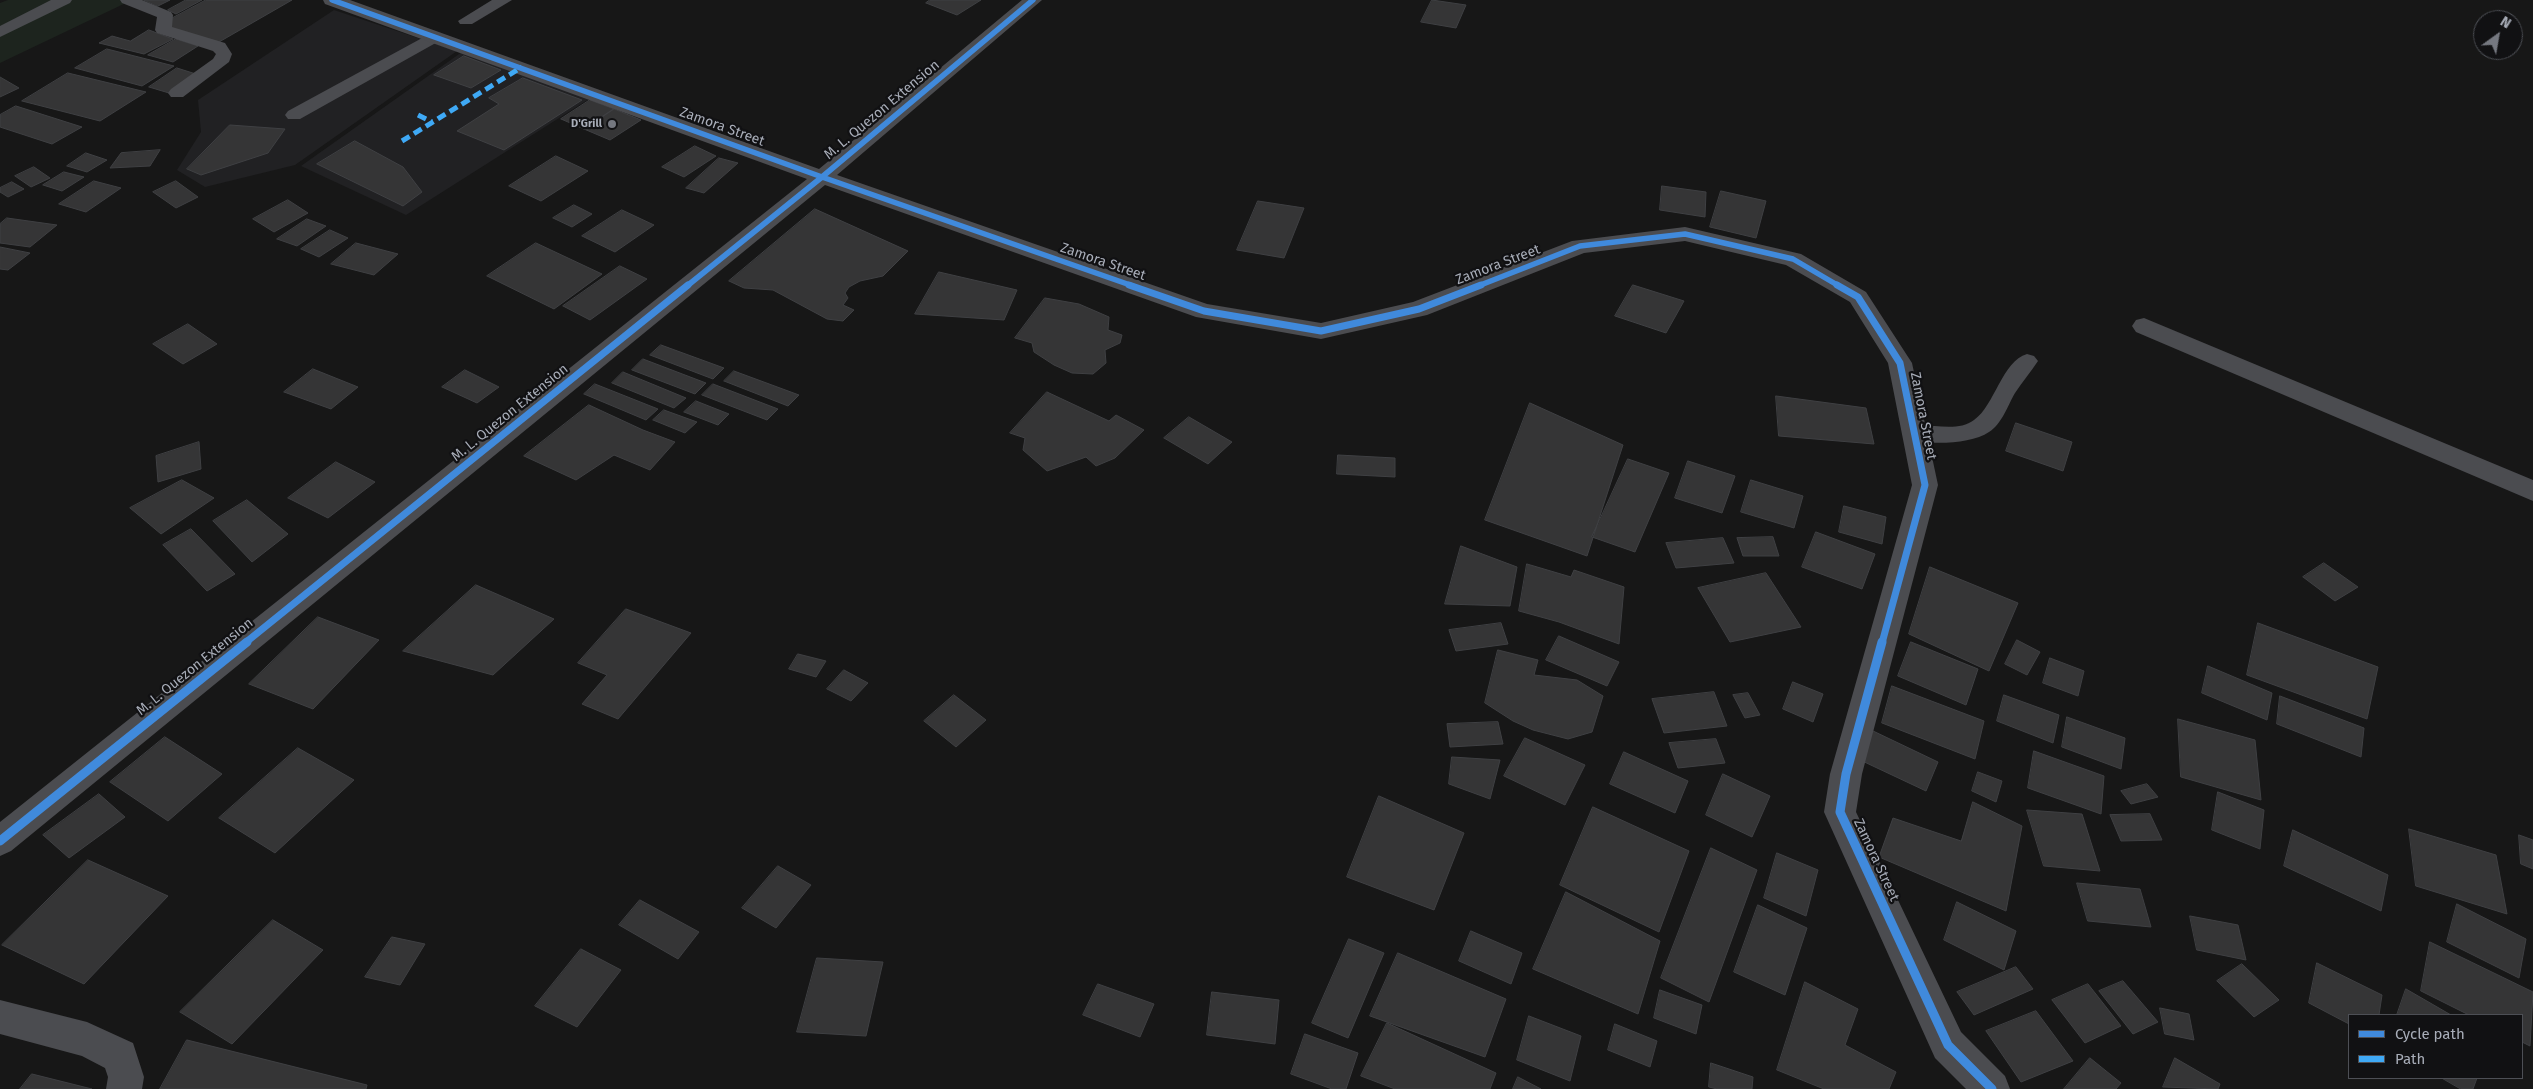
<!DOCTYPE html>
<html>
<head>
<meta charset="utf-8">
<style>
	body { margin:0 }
	#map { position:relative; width:2533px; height:1089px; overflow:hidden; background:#171717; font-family:"Fira Sans",sans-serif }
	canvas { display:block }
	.legend { position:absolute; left:2348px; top:1014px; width:175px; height:65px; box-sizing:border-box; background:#111113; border:1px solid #4d4f55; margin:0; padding:6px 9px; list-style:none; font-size:15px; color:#a8adb8 }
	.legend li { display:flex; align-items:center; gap:10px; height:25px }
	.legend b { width:25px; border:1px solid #4d4f55 }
	.north { position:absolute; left:2473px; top:10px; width:50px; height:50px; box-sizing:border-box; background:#111113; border:1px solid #4d4f55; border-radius:50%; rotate:32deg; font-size:14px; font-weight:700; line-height:20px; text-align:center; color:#a8adb8 }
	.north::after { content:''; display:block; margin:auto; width:18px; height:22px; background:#757880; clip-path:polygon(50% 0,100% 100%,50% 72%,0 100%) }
</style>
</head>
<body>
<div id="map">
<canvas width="2533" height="1089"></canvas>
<ul class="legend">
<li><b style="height:6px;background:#408adc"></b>Cycle path</li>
<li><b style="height:6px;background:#3fa9f5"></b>Path</li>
</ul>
<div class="north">N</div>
</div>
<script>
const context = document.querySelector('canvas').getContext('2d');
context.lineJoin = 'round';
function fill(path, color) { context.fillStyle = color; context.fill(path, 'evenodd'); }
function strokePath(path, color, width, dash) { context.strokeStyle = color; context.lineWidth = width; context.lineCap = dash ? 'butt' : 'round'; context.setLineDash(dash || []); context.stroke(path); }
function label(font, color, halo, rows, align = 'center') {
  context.font = font + ' "Fira Sans",sans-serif'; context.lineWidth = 4.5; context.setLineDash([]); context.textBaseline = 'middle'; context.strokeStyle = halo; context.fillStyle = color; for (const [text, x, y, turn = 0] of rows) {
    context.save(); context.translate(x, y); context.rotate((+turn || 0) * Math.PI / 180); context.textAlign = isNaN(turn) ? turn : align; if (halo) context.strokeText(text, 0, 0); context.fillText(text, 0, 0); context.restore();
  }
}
fill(new Path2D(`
	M334,10L457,51L295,165L205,187L177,170L201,132L198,100Z
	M462,52L589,99L406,215L301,166Z`), '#212123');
fill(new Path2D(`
	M8,0H132L0,63V3Z`), '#1d241e');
const building = new Path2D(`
	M144,0H170L158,6Z
	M186,0H202L176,14L168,10Z
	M206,0H292L219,42L168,27L169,20Z
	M930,0H981L957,15L926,3Z
	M1432,0L1466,5L1456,28L1421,22Z
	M149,30L173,39L144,54L99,43L112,36L130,41Z
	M176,39L198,46L173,62L148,55Z
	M107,49L174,66L142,86L75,68Z
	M464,56L501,70L471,88L434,75Z
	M177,68L199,75L169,93L149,87Z
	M68,73L146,92L100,121L22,101Z
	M0,77L19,88L0,97Z
	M523,78L582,100L504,150L457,131L499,104L489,98Z
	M590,100L614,109L584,129L561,119Z
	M16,106L82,127L52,144L0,127V115Z
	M614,109L641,120L610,140L584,129Z
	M230,125L285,129L268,153L201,175L187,169Z
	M355,141L403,167L422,192L403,206L317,164Z
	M695,146L716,156L684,177L662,167Z
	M160,150L150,166L110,168L121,153Z
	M86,153L107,160L87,172L67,166Z
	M556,156L588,171L541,201L509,186Z
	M719,158L738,163L704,193L686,188Z
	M34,167L50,178L31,187L15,176Z
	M64,172L84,177L62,191L43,185Z
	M94,181L121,188L86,212L59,204Z
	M176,181L198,197L176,208L153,192Z
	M12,182L24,189L8,197L0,192V188Z
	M1662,186L1706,192L1705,217L1660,210Z
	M1721,191L1766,201L1756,238L1710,227Z
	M288,200L308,213L274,232L253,219Z
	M1258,201L1304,208L1284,258L1237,250Z
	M574,205L592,214L572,227L553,218Z
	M815,209L908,251L883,276L860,281L849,287L845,293L848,298L843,305L854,310L843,321L827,319L773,290L744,288L729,281Z
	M622,210L654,225L615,252L582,236Z
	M7,218L57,225L30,247L0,243V224Z
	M307,219L326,226L297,246L277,239Z
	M330,230L348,238L319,257L301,249Z
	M356,243L398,254L374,275L331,264Z
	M536,243L602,274L554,309L487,276Z
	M0,247L30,253L8,270L0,269Z
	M620,266L647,279L590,320L563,306Z
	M939,272L1017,290L1004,320L915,314Z
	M1633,285L1684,301L1666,333L1615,316Z
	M1045,298L1079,304L1109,317L1108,330L1122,335L1120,343L1105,350L1106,363L1093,374L1072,373L1054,365L1034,352L1032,343L1015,338Z
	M188,324L217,344L183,364L153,344Z
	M661,345L724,368L713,379L650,355Z
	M643,359L706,383L695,394L632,370Z
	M313,369L358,387L331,409L284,392Z
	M465,370L499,387L477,403L442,387Z
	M734,371L799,395L788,406L724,381Z
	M623,372L686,398L674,408L612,383Z
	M595,384L658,409L646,420L584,394Z
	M713,384L778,409L767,420L702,395Z
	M1047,392L1109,421L1116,415L1144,430L1115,458L1096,466L1086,457L1047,471L1023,450L1025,438L1010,433Z
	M1776,396L1866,408L1874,444L1779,436Z
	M696,401L729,414L718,425L684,412Z
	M1530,403L1623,445L1587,556L1485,520Z
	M589,405L643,430L675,442L650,470L614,455L576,480L524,456Z
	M664,410L697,422L685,433L653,420Z
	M1189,417L1232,442L1208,464L1164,438Z
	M2016,423L2072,442L2063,471L2006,451Z
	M199,442L201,469L158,482L156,456Z
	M1338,455L1395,458V477L1337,474Z
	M1628,459L1669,473L1635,552L1592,537Z
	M1688,461L1735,476L1722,513L1675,498Z
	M336,462L375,482L328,518L288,498Z
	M182,480L214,498L161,534L130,508Z
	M1751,480L1803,496L1794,528L1741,512Z
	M247,500L288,534L252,562L213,521Z
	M1844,506L1886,517L1882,544L1839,532Z
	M191,529L235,574L207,591L163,545Z
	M1816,532L1875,554L1862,589L1802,567Z
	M1773,537L1779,556H1743L1737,538Z
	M1723,538L1734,563L1676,568L1666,543Z
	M1461,546L1517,567L1510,606L1445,604Z
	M2324,563L2358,587L2335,601L2303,577Z
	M1527,564L1571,577L1574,570L1624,587L1619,644L1559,622L1519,611Z
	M1930,567L2018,603L1989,671L1909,634Z
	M1766,573L1801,627L1730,642L1698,588Z
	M476,585L554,619L493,675L403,651Z
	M626,609L691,633L618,719L582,704L607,675L578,663Z
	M318,617L379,640L313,709L249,684Z
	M1501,623L1508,644L1456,651L1449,630Z
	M2258,623L2378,667L2367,719L2247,675Z
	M1559,636L1619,662L1607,686L1546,660Z
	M2017,640L2040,652L2027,675L2005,664Z
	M1911,642L1978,669L1966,705L1898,676Z
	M1498,650L1538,660L1534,675L1577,680L1603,696L1592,732L1568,739L1533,730L1513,721L1485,703Z
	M798,654L826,661L816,677L789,669Z
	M2050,658L2084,671L2078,696L2043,683Z
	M2208,666L2272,693L2267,720L2202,693Z
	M844,670L868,683L851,701L827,689Z
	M1793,682L1823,694L1813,722L1783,709Z
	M1892,686L1984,721L1975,759L1882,723Z
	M1714,692L1727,726L1664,733L1652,699Z
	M1748,693L1760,715L1745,718L1733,695Z
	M954,695L986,720L956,747L924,721Z
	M2004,695L2059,715L2053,743L1997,721Z
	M2280,696L2364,728L2361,757L2277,724Z
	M2067,717L2125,738L2121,769L2062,747Z
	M2178,719L2255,740L2261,800L2181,777Z
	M1498,722L1503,744L1450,747L1447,724Z
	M1871,730L1938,762L1926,791L1858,759Z
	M165,737L222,774L168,821L110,782Z
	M1525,738L1585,765L1565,805L1504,776Z
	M1716,739L1725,763L1678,768L1669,743Z
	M298,748L354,780L275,853L219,818Z
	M2034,751L2104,776L2101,814L2028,788Z
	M1624,752L1688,781L1675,813L1610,784Z
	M1452,757L1500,760L1490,799L1449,784Z
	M1978,772L2002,781L1996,802L1972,791Z
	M1723,774L1770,796L1752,837L1706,815Z
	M2147,784L2158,797L2131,804L2121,791Z
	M2218,792L2264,810L2260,849L2212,830Z
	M99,794L125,817L69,858L43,835Z
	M1379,796L1464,833L1434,910L1347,877Z
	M1973,802L2022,826L2006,911L1879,857L1893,818L1961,841Z
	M1593,807L1689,851L1659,932L1560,885Z
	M2027,810L2082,814L2100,871L2044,866Z
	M2150,814L2162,840L2121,841L2110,815Z
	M2409,829L2496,855L2507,914L2416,886Z
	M2293,830L2388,875L2381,911L2284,866Z
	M2519,835L2533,840V869L2521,864Z
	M1711,848L1757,870L1709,1002L1661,978Z
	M1777,853L1818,870L1806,916L1764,898Z
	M88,860L168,896L84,984L2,945Z
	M778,866L811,885L776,928L742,908Z
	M2077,883L2140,889L2151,927L2088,921Z
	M1566,892L1660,941L1638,1014L1533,969Z
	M640,900L699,932L678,959L619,925Z
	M1957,902L2016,931L2004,970L1944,940Z
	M2457,904L2526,939L2519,978L2447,942Z
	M1758,905L1807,928L1785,995L1734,972Z
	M2190,916L2238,925L2246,960L2197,950Z
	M273,920L323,950L232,1044L180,1012Z
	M1471,931L1522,953L1511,984L1459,961Z
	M392,937L425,944L400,985L365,977Z
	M1349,939L1384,953L1348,1038L1312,1023Z
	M2430,942L2533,992L2530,1046L2522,1042V1015H2469L2421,991Z
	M581,949L621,970L577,1027L535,1006Z
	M1398,953L1506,999L1485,1057L1370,1016Z
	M817,958L883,962L866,1036L797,1032Z
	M2317,963L2382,995L2379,1015H2349V1024L2309,1003Z
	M2242,964L2279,1000L2254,1017L2217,981Z
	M2016,967L2033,989L1974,1015L1957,992Z
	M2123,981L2158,1022L2133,1034L2099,991Z
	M1805,982L1858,1009L1845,1045L1896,1072L1889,1089H1824L1777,1070Z
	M1098,984L1154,1004L1140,1037L1083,1015Z
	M2088,984L2121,1026L2085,1043L2052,1000Z
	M2406,989L2451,1015H2397Z
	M1660,990L1702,1005L1696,1034L1654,1018Z
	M1212,992L1279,1000L1275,1044L1207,1035Z
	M2160,1008L2189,1014L2194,1040L2165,1034Z
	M2036,1011L2073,1061L2021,1082L1986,1031Z
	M1529,1016L1581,1036L1570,1081L1517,1060Z
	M1387,1023L1496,1073L1490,1089H1395L1361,1076Z
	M1615,1024L1657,1041L1650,1067L1608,1050Z
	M1305,1034L1358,1053L1346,1089H1332L1291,1074Z
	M187,1040L367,1085L366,1089H160Z
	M2090,1058L2121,1083L2116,1089H2064Z
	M2175,1058L2220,1084L2218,1089L2163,1087Z
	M1711,1063L1753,1077L1752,1089H1717L1709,1087Z
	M32,1074L92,1089H20Z
	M1518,1077L1541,1089H1513Z
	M2442,1078H2477L2473,1089H2461Z`);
fill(building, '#353536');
strokePath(building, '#3f4043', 1);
fill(new Path2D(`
	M51,0H72L70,3L0,37V26Z
	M120,0H142L171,12L173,15L172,27L225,43L232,54L229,62L183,97H171L168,93L171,89L213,59L216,54L213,51L157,33L155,30L157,17L122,3Z
	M492,0H512L472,24H460L458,21Z
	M435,31L443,36L441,40L300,119H288L285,115L288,111Z
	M2027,354L2034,356L2038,361C2031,372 2022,382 2015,393C2008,405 2002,424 1989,432C1970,445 1927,445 1905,439L1902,433L1905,427C1926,421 1956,434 1974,420C1995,405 2002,361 2027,354Z`), '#4b4c50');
fill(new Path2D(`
	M2144,318L2533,480V501L2136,332L2132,326L2136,320Z
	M0,1000L87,1022L133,1043L144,1077L142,1089H106L108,1077L105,1068L82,1056L0,1034Z`), '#4b4c50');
fill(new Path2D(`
	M323,0H350L819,169L1022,0H1042L837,175L1207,304L1321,323L1413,302L1572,241L1685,227L1801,254L1866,292L1912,363L1938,485L1862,774L1856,812L1961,1032L2005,1076L2010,1089H1966L1935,1058L1824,812L1830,774L1912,485L1888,363L1850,302L1786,265L1685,241L1584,253L1427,315L1321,339L1196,317L825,185L11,851L0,856V822L807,179L325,4Z`), '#4b4c50');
strokePath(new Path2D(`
	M418,115L432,122
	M402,141L522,67`), '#3fa9f5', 5, [9, 5]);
strokePath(new Path2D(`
	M332,0L822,177L1133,286
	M687,286L822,177L1033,0
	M1478,286L1580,246L1685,234L1793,259L1839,286`), '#408adc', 5.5);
strokePath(new Path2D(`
	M1129,285L1204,311L1321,331L1419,309L1481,285
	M1837,285L1858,297L1900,363L1925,485L1882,643
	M245,643L688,285`), '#408adc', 7);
strokePath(new Path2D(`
	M1882,642L1846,774L1840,812L1948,1045L1992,1089
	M0,841L247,642`), '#408adc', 9);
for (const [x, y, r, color] of [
	[612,124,5,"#757880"]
]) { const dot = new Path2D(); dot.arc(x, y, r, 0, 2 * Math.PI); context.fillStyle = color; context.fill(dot); strokePath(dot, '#111113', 2); }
label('bold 11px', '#a8adb8', '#111113', [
	["D'Grill",602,124]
], 'right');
label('14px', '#a8adb8', '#111113', [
	["M. L. Quezon Extension",882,110,-40],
	["Zamora Street",722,127,20],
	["Zamora Street",1103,262,19],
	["Zamora Street",1498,265,-21],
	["M. L. Quezon Extension",510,413,-39],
	["Zamora Street",1923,416,79],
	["M. L. Quezon Extension",195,667,-39],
	["Zamora Street",1876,860,65]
]);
</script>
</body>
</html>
